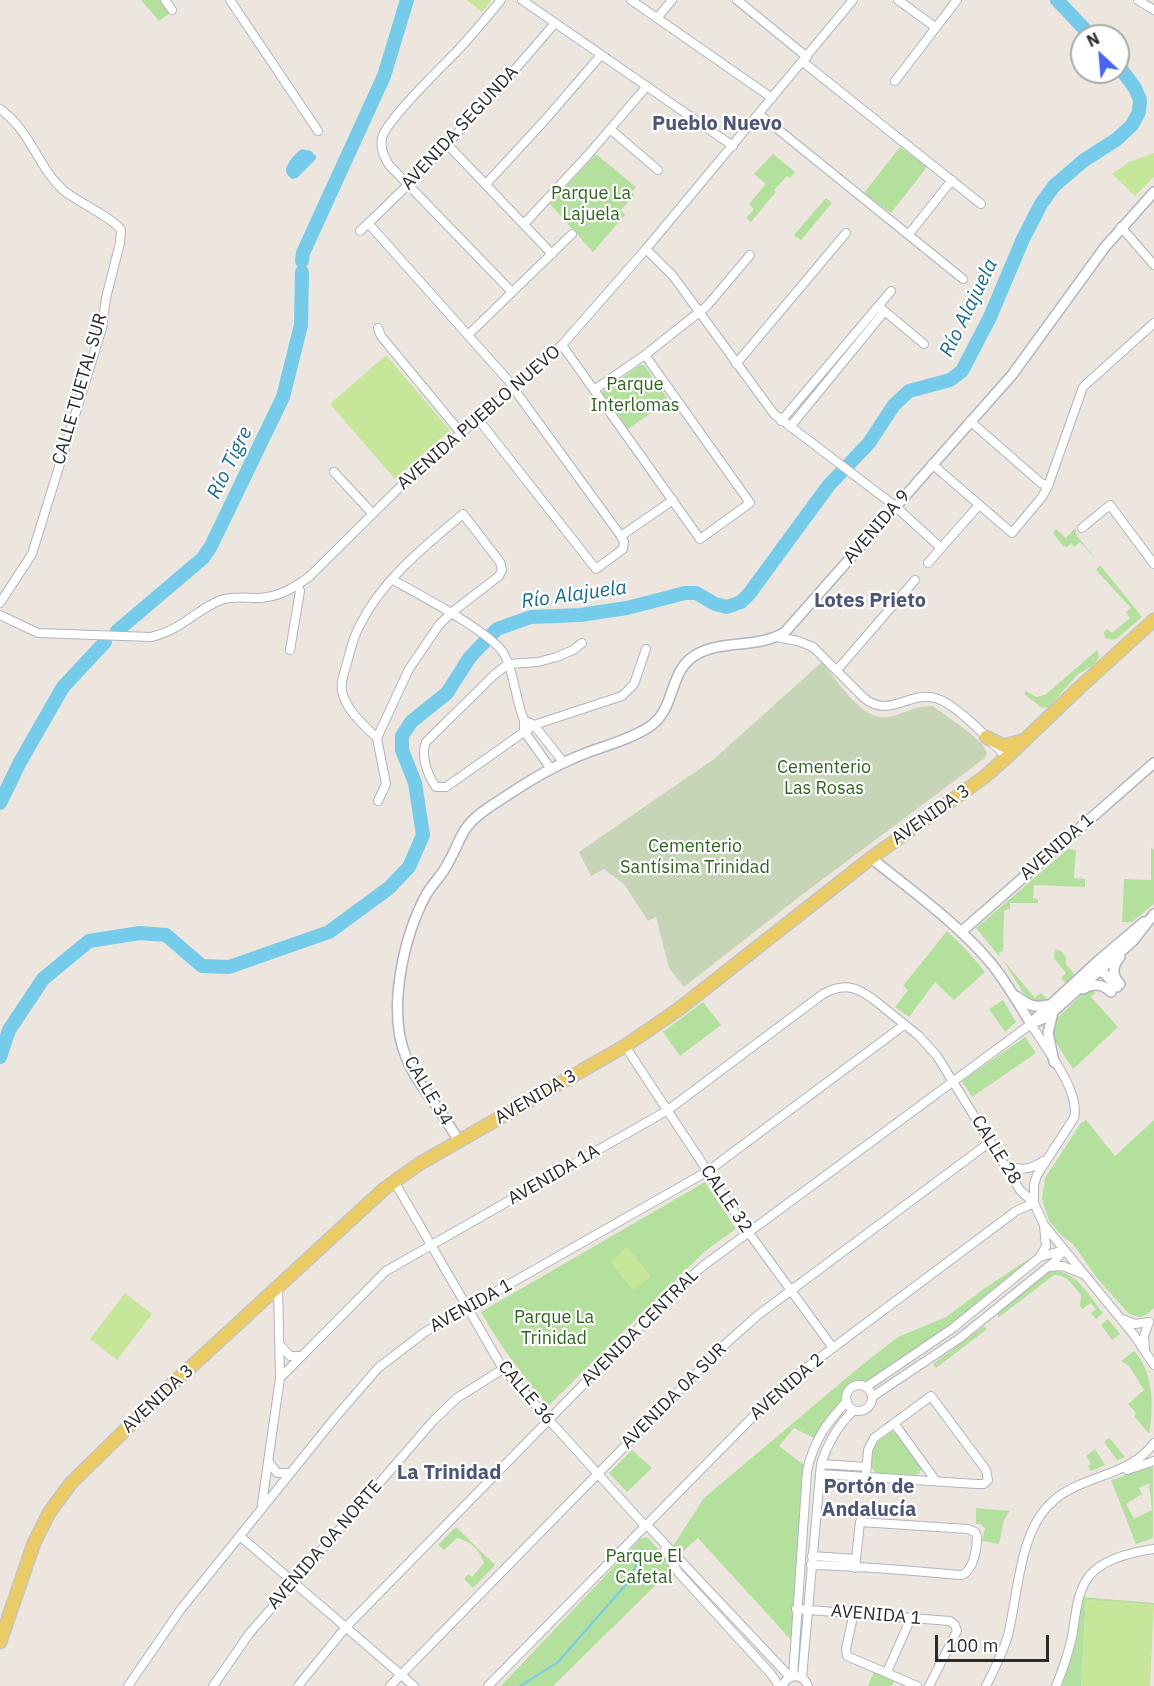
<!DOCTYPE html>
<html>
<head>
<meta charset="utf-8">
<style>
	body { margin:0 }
	#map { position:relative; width:1154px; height:1686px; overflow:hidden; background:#ece6de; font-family:"IBM Plex Sans",sans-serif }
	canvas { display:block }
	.north { position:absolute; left:1070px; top:24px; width:60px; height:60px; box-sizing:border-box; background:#fff; border:2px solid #aaa; border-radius:50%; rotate:334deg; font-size:16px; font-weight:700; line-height:24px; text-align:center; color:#2b2b2b }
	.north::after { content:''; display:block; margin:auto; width:21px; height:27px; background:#4565f2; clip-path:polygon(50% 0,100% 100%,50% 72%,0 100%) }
	.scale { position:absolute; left:935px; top:1635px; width:114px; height:27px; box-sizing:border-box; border:3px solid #2b2b2b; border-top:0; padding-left:8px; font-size:18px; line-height:21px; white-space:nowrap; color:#2b2b2b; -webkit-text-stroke:4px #fff; paint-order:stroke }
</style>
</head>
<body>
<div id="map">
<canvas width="1154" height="1686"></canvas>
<div class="north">N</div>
<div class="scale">100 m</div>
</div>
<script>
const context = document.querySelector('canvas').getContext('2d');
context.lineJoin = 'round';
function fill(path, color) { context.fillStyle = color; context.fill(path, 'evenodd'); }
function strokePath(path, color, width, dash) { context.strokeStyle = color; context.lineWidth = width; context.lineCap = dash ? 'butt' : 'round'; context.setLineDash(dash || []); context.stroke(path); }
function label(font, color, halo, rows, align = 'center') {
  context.font = font + ' "IBM Plex Sans",sans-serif'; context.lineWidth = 4.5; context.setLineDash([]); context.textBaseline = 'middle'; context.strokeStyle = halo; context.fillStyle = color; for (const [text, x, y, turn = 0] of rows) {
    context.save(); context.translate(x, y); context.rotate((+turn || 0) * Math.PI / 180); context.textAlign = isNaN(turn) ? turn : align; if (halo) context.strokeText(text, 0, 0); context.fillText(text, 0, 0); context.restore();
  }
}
fill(new Path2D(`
	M141,0H162L170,13L159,21Z
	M900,147L927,167L891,213L864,193Z
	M596,154L636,187L631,192L634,195L621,210L625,215L593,252L550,204Z
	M773,154L795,172L790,178L787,176L774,190L776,192L751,222L746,218L754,209L749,204L766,184L754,174Z
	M826,198L832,203L801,240L794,235Z
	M640,365H644L669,401L628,429L603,394V391Z
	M1075,528L1077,536L1095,558L1080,542L1074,547L1071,543L1067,547L1063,546L1053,533L1056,529L1066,538Z
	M1100,565L1142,617L1115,640L1105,638L1104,632L1107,629L1112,633L1130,618L1126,612L1131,608L1096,570Z
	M1097,650L1099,656L1095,664L1077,675L1049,707L1042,708L1024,694L1026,691L1036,697L1045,695Z
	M1151,847L1154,850V904L1132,922H1122L1124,879L1151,880Z
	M1068,849L1076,850L1074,878L1085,879V887L1034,885L1033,898L1038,899V903H1010V909L1004,910L1003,951L999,952L1000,957L976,928Z
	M947,931L970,954L985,972L954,1000L935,982L909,1017L895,1007L908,990L903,986Z
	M1055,950L1061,951L1066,957V964L1074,974L1066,983L1061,978L1066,973L1054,958Z
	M1003,960L1035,998L1041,993L1047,999L1034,1002L1027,999Z
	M1091,989L1095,993L1091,997L1118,1027L1073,1069L1054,1040L1053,1032L1055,1020L1085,992Z
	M1003,1000L1016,1022L1005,1032L989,1009Z
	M703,1002L721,1025L680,1056L663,1032Z
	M1025,1037L1036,1053L972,1097L962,1081Z
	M1086,1120L1115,1156L1154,1120V1308L1146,1315L1140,1317L1129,1314L1097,1278L1073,1244L1062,1236L1049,1221L1042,1199L1045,1178L1081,1123Z
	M705,1182L736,1229L705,1251L548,1406C523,1376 500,1346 481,1312Z
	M1033,1256L948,1329L867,1383L860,1381C850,1384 844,1389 844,1400L814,1438L794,1428L779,1446L804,1465L801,1488L792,1641L698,1538L680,1554L673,1546L704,1498L862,1365L898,1337L946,1317L985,1288Z
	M1052,1271C1076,1269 1090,1297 1103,1313L1096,1319L1091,1313L1096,1309L1091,1303L1082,1309L1080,1306L1081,1295C1073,1286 1067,1274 1054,1275L998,1318V1314L1039,1278Z
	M1108,1319L1120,1334L1112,1340L1101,1325Z
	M984,1326L987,1329L936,1368L933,1364Z
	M1134,1351C1154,1372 1154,1408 1149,1434L1134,1416L1136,1413L1128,1404L1144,1390L1129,1366L1121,1361Z
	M892,1431L897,1434L920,1463L921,1469L919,1474L915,1475L877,1473C868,1468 871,1455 872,1446Z
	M1109,1438L1111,1440L1125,1457L1117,1460L1104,1442Z
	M1095,1449L1105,1465L1091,1471L1088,1466L1091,1464L1086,1456Z
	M632,1450L652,1468L627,1492L609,1473Z
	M1153,1466V1538L1136,1544L1111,1480ZM1149,1483L1152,1510L1134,1519L1126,1504L1142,1494L1139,1488Z
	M976,1508L1010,1511L1004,1520L999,1544L982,1541L985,1528L980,1524H976Z
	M456,1527L495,1565L473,1588L464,1579L468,1574L472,1577L484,1563C479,1549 472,1542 457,1538L444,1550L438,1545Z
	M647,1537L662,1553L671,1570L553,1686H501L640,1539Z
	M1082,1597L1154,1603V1605L1086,1600L1081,1686H1062L1077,1638Z
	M874,1672L894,1681L892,1686H868Z`), '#b4e09d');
fill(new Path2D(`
	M822,662C837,680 862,722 888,717C906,714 912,706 933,706C947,717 977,735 985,749C988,753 986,754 985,758L799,897L684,987L669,968L656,917L648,921L624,884L604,869L591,876L579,852L714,759Z`), '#c5d5b6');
fill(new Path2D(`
	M467,0H490L491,1L482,12Z
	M1154,153V177L1135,196L1112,174L1129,162Z
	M386,355L450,430L395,479L330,404Z
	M627,1247L651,1276L633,1290L610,1262Z
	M125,1293L152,1314L117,1360L90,1339Z
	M1086,1600L1154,1605L1150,1686H1081Z`), '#c6e799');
fill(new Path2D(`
	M302,149L311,151L316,156V159L297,178L292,179C290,177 286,174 286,171C286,164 296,152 302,149Z`), '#75cbea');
strokePath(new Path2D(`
	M520,1686L558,1662L630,1580L642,1549`), '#75cbea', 2);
strokePath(new Path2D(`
	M1057,0L1091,36
	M302,261L303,253L384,76L407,0
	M117,631L203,558L211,546L283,397L301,325L302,272
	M0,803L20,762L63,687L105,642
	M0,1057L9,1030L43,979L89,941L140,933L166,935L202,966L229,967L329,932L389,888L409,867L423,835L415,783L402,750V736L411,722L447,693L470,657L497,629L531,617L580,615L627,608L685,593H696L715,604L727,607L741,602L749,594L829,485L869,443L894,405L909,391L950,380L962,371L990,317L1023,239L1041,204L1054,186L1083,161L1117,139L1132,125L1139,112L1140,100L1135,88L1118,65`), '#75cbea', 14);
const minor = new Path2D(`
	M165,0L172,10
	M230,0L318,131
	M501,0C487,17 473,34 458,50C443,66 386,120 382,138C380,148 384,157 389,165L512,292
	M522,0L733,146
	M631,0L772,98
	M737,0L807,57
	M898,0L935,27
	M1138,0L1154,10
	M658,17L672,0
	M803,62L981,204
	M895,81L957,0
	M0,109C31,131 37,166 63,190C76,201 115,219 121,230L120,243L106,298L102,328L32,554L0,603
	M759,114L963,279
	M610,129L658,170
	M447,144L552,254
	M486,184L545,120L601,55
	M368,223L515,388
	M524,224L587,156L647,86
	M1121,227L1154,265
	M360,231C430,166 494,95 555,23
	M909,234L952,180
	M646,249L673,276L774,414L895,506L941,548
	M882,309L924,344
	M378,328L381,336L461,433
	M468,335L572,234
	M562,345L700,539L750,503L645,355
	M736,364L846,233
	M594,390L645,355L707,306L750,255
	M478,419L596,569L623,549L624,542L621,536L514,389
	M781,421L891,291
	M970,421L1041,483L1048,486
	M790,427L884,312
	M932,464L1012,533L1042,497L1048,486L1083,387L1154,323
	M334,472L372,513
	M1082,528L1110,505L1154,564
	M621,536L673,500
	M928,563L979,505
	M393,580C416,593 493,633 504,654C515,674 515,699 524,720
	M0,615L38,633L151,637C182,630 195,610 221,600C233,596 246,598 259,598C279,597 294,588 310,576L401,486L562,345L646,249L853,0
	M776,637L798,641L813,647L864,698C890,719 908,691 935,698C956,703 991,742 1007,757
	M582,643L573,650L557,657L538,662L508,664L494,675L426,742C420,756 428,776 436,787H446L534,725L622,696L634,684L646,649
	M290,650L300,591L298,586
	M837,670L915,580
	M377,738C365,726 348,712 343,695C339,684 345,671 348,659C351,648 354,635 360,625C382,580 425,546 463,514L500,562L502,570L499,576L451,613L439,625L409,669L377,738L386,784L378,801
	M551,769L524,731V720L534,725L564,763
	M625,1046L741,1222L833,1348
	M1004,1165C1020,1170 1029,1171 1043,1161
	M394,1181L503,1369L645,1526
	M1040,1257L1046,1246L1044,1226
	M1049,1267L1063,1266L1083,1274
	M1122,1319L1135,1324L1149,1322
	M281,1346L290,1356H301
	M1145,1349L1144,1336L1149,1322
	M280,1378L386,1271L668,1110L823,994C843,983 855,986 873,999L919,1036L937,1056L1020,1190L1034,1203L1044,1225L1134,1335L1154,1365
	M846 1398a13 13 0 1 1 26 0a13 13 0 1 1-26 0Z
	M866,1387L953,1328L1040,1257L1064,1250
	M872,1397L960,1338L1054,1262L1064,1250
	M894,1423L936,1481
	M269,1462L277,1473H290
	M821,1464L867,1467
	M1127,1470L1154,1461
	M820,1474L977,1484H984L988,1480L986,1470L931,1396L874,1438L868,1450L866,1477
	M262,1504L280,1378L278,1287
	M646,1524L790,1677
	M241,1537L414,1686
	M665,1550L678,1572L771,1674L779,1686
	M812,1556L856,1559
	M811,1565C861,1566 912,1571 962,1575C974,1570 977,1548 977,1536L975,1532L968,1529L860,1522L855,1568
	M796,1609L950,1621L955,1625L957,1631L929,1686
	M854,1612L846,1649L847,1656L917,1686
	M887,1672L911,1618
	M793,1676L807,1471C814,1440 826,1424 847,1401
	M802,1678L821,1464C828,1442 838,1425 854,1410
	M128,1686L181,1609L334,1419L378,1368L425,1332L708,1171L904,1025
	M213,1686L249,1634L433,1421L457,1398L503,1369
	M298,1686L346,1627L669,1297L703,1266L1031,1024C1045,1048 1081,1091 1074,1118L1037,1175L1034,1185V1203
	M390,1686L722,1347L758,1315L990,1142
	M488,1686L786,1383L1016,1211L1034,1203
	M782,1686L787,1679C796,1674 804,1676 808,1686
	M986,1686C994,1670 1003,1653 1008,1635C1018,1595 1019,1535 1049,1505C1078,1474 1128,1479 1154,1443
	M1056,1686C1063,1670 1068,1654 1072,1637C1076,1616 1076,1592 1090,1575C1105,1558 1133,1552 1154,1549`);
const tertiary = new Path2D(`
	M871,858C911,890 957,923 990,962C1006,981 1018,1003 1031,1024
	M961,932L1154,763
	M1093,972H1103L1117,987
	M1120,984C1112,976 1112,966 1120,957
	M1083,989C1093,983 1103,984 1111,992
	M1016,996C1027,1004 1034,1009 1047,1005
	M1053,1012L1048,1033L1054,1062
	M1033,1021L1099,960L1144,922
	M1031,1024L1047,1017L1133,941L1154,914
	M459,1141C452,1130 445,1118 437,1107C426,1091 413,1076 406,1057C387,1011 403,938 426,895C431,886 439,878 444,870C462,842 457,829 488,808C515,790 543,771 574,758C598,747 626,742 649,727C676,710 668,673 694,656C720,639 758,649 785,632L1012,375L1105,247L1154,192`);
const primary = new Path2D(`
	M986,737L1004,746L1021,741
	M0,1642L34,1543L49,1513L71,1483L168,1388L384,1189L419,1164L625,1046L679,1009L871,858L983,778L1007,757L1079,688L1154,620`);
strokePath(minor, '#b1b4be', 10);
strokePath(tertiary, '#b1b4be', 12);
strokePath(primary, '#c4c4c4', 15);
strokePath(minor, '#fff', 8);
strokePath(tertiary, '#fff', 9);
strokePath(primary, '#ebcc64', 12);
label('18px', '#2b2b2b', '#fff', [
	["AVENIDA SEGUNDA",460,128,-47],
	["CALLE TUETAL SUR",80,389,-74],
	["AVENIDA PUEBLO NUEVO",479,418,-41],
	["AVENIDA 9",877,527,-49],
	["AVENIDA 3",931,815,-35],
	["AVENIDA 1",1057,847,-41],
	["CALLE 34",428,1091,59],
	["AVENIDA 3",536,1097,-30],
	["CALLE 28",996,1150,58],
	["AVENIDA 1A",554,1175,-30],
	["CALLE 32",726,1199,56],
	["AVENIDA 1",471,1306,-29],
	["AVENIDA CENTRAL",640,1328,-45],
	["AVENIDA 2",787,1387,-41],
	["CALLE 36",526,1393,50],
	["AVENIDA 0A SUR",674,1396,-45],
	["AVENIDA 3",158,1399,-43],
	["AVENIDA 0A NORTE",325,1545,-49],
	["AVENIDA 1",876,1615,5]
]);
label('18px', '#2c661d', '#fff', [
	["Parque La",591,194],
	["Lajuela",591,215],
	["Parque",635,385],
	["Interlomas",635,406],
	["Cementerio",824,768],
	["Las Rosas",824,789],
	["Cementerio",695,847],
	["Santísima Trinidad",695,868],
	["Parque La",554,1318],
	["Trinidad",554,1339],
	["Parque El",644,1557],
	["Cafetal",644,1578]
]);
label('bold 20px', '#4d557a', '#fff', [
	["Pueblo Nuevo",717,124],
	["Lotes Prieto",870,601],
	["La Trinidad",449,1473],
	["Portón de",869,1487],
	["Andalucía",869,1510]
]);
label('italic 20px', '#136a97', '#fff', [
	["Río Alajuela",969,308,-64],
	["Río Tigre",230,463,-64],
	["Río Alajuela",574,595,-8]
]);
</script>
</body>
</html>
